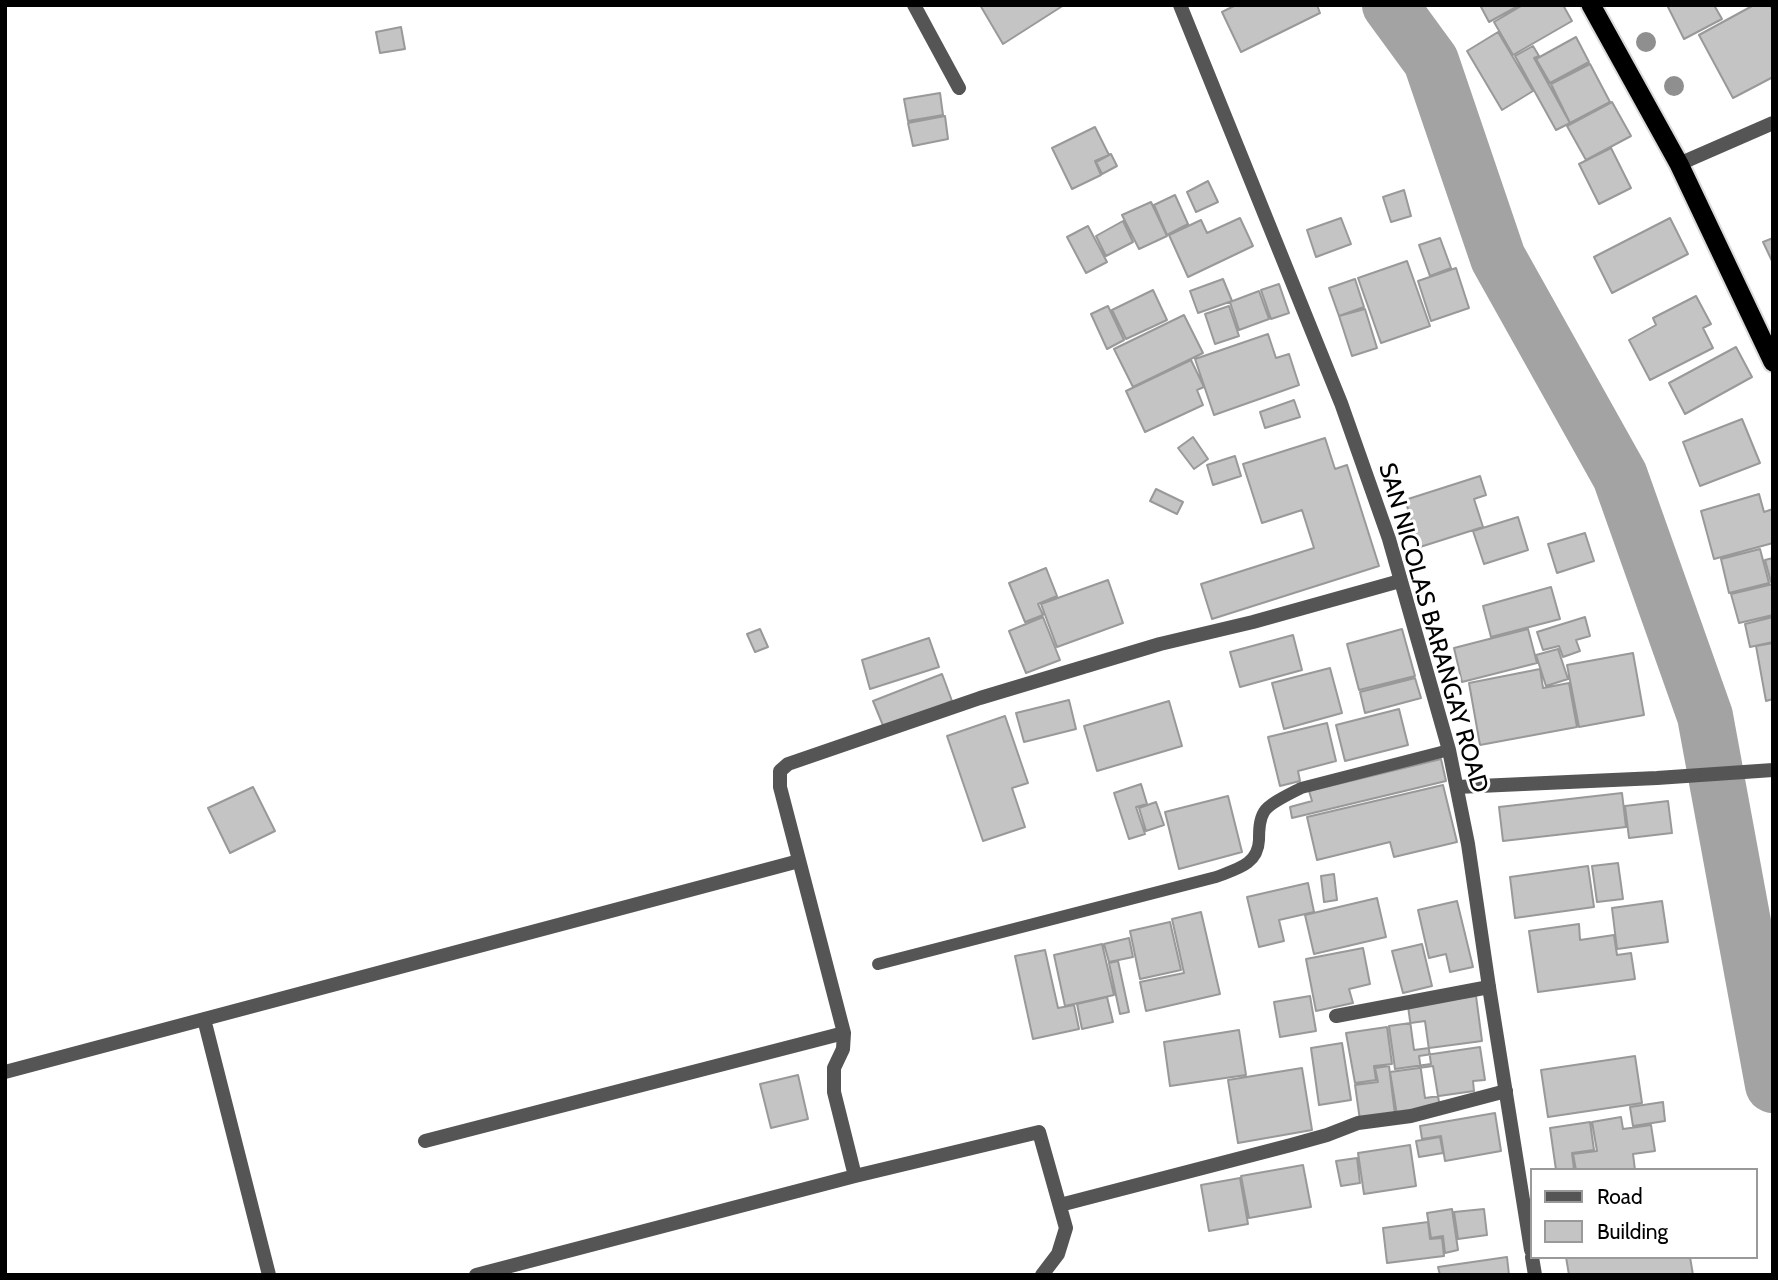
<!DOCTYPE html>
<html>
<head>
<meta charset="utf-8">
<style>
	body { margin:0 }
	#map { position:relative; width:1778px; height:1280px; overflow:hidden; background:#fff; font-family:Cabin,sans-serif }
	canvas { display:block }
	.frame { position:absolute; inset:0; border:7px solid #000; pointer-events:none }
	.legend { position:absolute; left:1530px; top:1168px; width:228px; height:91px; box-sizing:border-box; background:#fff; border:2px solid #999; margin:0; padding:9px 12px; list-style:none; font-size:21px; color:#000 }
	.legend li { display:flex; align-items:center; gap:14px; height:35px }
	.legend b { width:35px; border:2px solid #999 }
</style>
</head>
<body>
<div id="map">
<canvas width="1778" height="1280"></canvas>
<div class="frame"></div>
<ul class="legend">
<li><b style="height:9px;background:#555"></b>Road</li>
<li><b style="height:19px;background:#c4c4c4"></b>Building</li>
</ul>
</div>
<script>
const context = document.querySelector('canvas').getContext('2d');
context.lineJoin = 'round';
function strokePath(path, color, width, dash) { context.strokeStyle = color; context.lineWidth = width; context.lineCap = dash ? 'butt' : 'round'; context.setLineDash(dash || []); context.stroke(path); }
function fill(path, color) { context.fillStyle = color; context.fill(path, 'evenodd'); }
function label(font, color, halo, rows, align = 'center') {
  context.font = font + ' Cabin,sans-serif'; context.lineWidth = 6; context.setLineDash([]); context.textBaseline = 'middle'; context.strokeStyle = halo; context.fillStyle = color; for (const [text, x, y, turn = 0] of rows) {
    context.save(); context.translate(x, y); context.rotate((+turn || 0) * Math.PI / 180); context.textAlign = isNaN(turn) ? turn : align; if (halo) context.strokeText(text, 0, 0); context.fillText(text, 0, 0); context.restore();
  }
}
strokePath(new Path2D(`
	M1390,5L1431,61L1498,258L1620,476L1705,716L1773,1085`), '#a3a3a3', 56);
const building = new Path2D(`
	M980,5H1064L1003,44Z
	M1236,5H1317L1320,13L1241,52L1222,12Z
	M1480,5H1520L1489,22Z
	M1523,5H1563L1572,21L1513,55L1494,22Z
	M1667,5H1714L1722,19L1684,39Z
	M1754,5H1770L1773,11V77L1733,98L1699,35Z
	M401,27L405,49L380,53L376,32Z
	M1498,32L1533,91L1502,110L1467,51Z
	M1576,37L1589,62L1550,83L1536,59Z
	M1533,46L1539,56L1534,58L1570,123L1556,130L1515,56Z
	M1590,64L1610,102L1570,123L1551,84Z
	M940,93L943,115L908,121L904,99Z
	M1612,102L1631,136L1586,160L1567,126Z
	M945,116L948,139L913,146L908,123Z
	M1095,127L1109,155L1095,161L1101,175L1072,189L1052,148Z
	M1611,148L1631,188L1599,204L1579,164Z
	M1111,154L1117,166L1102,174L1096,162Z
	M1208,181L1218,202L1196,212L1187,192Z
	M1404,190L1411,216L1391,222L1383,197Z
	M1175,195L1188,224L1167,235L1154,205Z
	M1151,202L1167,236L1139,249L1122,215Z
	M1240,218L1253,246L1188,277L1169,235L1201,220L1207,233Z
	M1341,218L1351,244L1316,257L1307,230Z
	M1670,218L1688,254L1612,293L1594,257Z
	M1123,221L1133,242L1106,256L1096,236Z
	M1088,226L1107,262L1086,273L1067,237Z
	M1440,238L1451,268L1430,276L1419,245Z
	M1773,238V263L1763,242Z
	M1407,261L1430,326L1381,343L1358,278Z
	M1456,268L1469,308L1431,321L1418,281Z
	M1223,279L1232,301L1198,313L1190,291Z
	M1355,279L1364,307L1339,316L1329,288Z
	M1279,284L1289,313L1271,319L1261,290Z
	M1153,290L1167,320L1126,339L1112,310Z
	M1259,291L1269,319L1239,330L1230,302Z
	M1696,296L1711,324L1703,328L1713,348L1650,380L1629,340L1656,325L1653,318Z
	M1108,306L1124,340L1107,349L1091,314Z
	M1229,306L1239,336L1215,344L1205,314Z
	M1365,309L1377,348L1352,356L1339,316Z
	M1184,315L1203,353L1133,387L1114,349Z
	M1268,334L1276,358L1289,354L1299,385L1214,415L1195,359Z
	M1736,347L1752,377L1685,414L1669,383Z
	M1191,360L1204,387L1197,390L1203,405L1145,432L1126,391Z
	M1294,400L1300,417L1265,428L1260,412Z
	M1742,419L1760,463L1700,486L1683,442Z
	M1193,437L1208,459L1194,469L1178,448Z
	M1325,438L1335,469L1347,465L1379,566L1212,619L1201,584L1314,548L1302,510L1262,523L1243,464Z
	M1235,456L1241,476L1213,485L1207,465Z
	M1480,476L1486,495L1474,499L1483,527L1420,547L1405,500Z
	M1156,489L1183,502L1177,514L1150,501Z
	M1759,494L1764,512L1773,509V543L1714,559L1701,511Z
	M1518,517L1528,550L1484,564L1473,531Z
	M1585,533L1594,561L1557,573L1548,544Z
	M1760,549L1769,583L1729,593L1721,559Z
	M1773,558V582H1771L1765,560Z
	M1046,568L1057,596L1038,604L1043,615L1025,622L1009,583Z
	M1108,580L1123,623L1057,647L1041,604Z
	M1773,584V615L1739,623L1731,594Z
	M1551,587L1560,619L1491,637L1483,606Z
	M1043,617L1060,660L1026,673L1009,631Z
	M1585,617L1590,636L1576,640L1580,651L1563,657L1559,646L1543,650L1537,632Z
	M1773,617V642L1750,647L1745,624Z
	M760,629L768,647L755,652L747,634Z
	M1402,629L1415,676L1359,690L1347,644Z
	M1528,629L1537,663L1462,682L1454,648Z
	M1293,635L1302,670L1240,687L1230,652Z
	M929,638L939,667L870,689L862,660Z
	M1773,643V699L1766,701L1756,646Z
	M1558,649L1568,679L1546,686L1536,655Z
	M1633,653L1644,715L1579,727L1567,665Z
	M1330,668L1342,713L1284,729L1272,683Z
	M1540,669L1543,688L1569,683L1577,727L1480,745L1469,683Z
	M942,674L952,701L884,728L873,701Z
	M1415,678L1421,698L1365,713L1360,692Z
	M1069,700L1076,729L1024,742L1016,713Z
	M1169,701L1182,746L1097,771L1084,726Z
	M1399,709L1408,745L1345,761L1336,725Z
	M1005,716L1028,783L1012,788L1025,827L983,841L947,736Z
	M1327,723L1336,761L1298,771L1300,781L1280,786L1268,737Z
	M1441,759L1446,781L1292,818L1290,807L1312,801L1309,791Z
	M1141,784L1147,804L1136,807L1145,834L1129,839L1114,793Z
	M1443,785L1457,842L1394,857L1390,842L1317,860L1307,817Z
	M253,787L275,831L230,853L208,808Z
	M1622,793L1626,827L1503,841L1499,807Z
	M1228,796L1242,852L1179,869L1165,812Z
	M1668,801L1672,833L1629,838L1625,806Z
	M1156,802L1164,825L1146,831L1139,808Z
	M1618,863L1623,899L1597,902L1592,866Z
	M1588,866L1594,907L1515,918L1510,877Z
	M1334,874L1337,900L1324,902L1321,876Z
	M1308,883L1314,912L1279,920L1284,941L1259,947L1247,897Z
	M1377,898L1386,937L1314,954L1305,915Z
	M1457,901L1473,967L1450,972L1446,954L1429,958L1418,910Z
	M1662,901L1668,942L1617,949L1612,908Z
	M1201,912L1220,994L1146,1011L1140,982L1184,973L1172,919Z
	M1170,922L1181,970L1140,979L1130,931Z
	M1579,924L1580,940L1614,935L1617,955L1631,953L1635,979L1538,992L1529,931Z
	M1129,938L1133,957L1109,962L1104,944Z
	M1102,944L1114,995L1065,1006L1054,955Z
	M1422,944L1432,986L1403,993L1392,951Z
	M1363,948L1370,984L1349,989L1353,1003L1316,1011L1306,959Z
	M1045,950L1058,1008L1074,1005L1079,1029L1033,1039L1015,956Z
	M1118,961L1129,1012L1120,1014L1109,963Z
	M1310,996L1316,1031L1280,1037L1274,1002Z
	M1476,996L1482,1041L1414,1050L1408,1006Z
	M1107,997L1113,1022L1082,1029L1077,1004Z
	M1425,1021L1431,1064L1395,1069L1389,1026Z
	M1387,1027L1392,1064L1374,1066L1376,1080L1355,1083L1346,1033Z
	M1239,1030L1246,1075L1170,1086L1164,1042Z
	M1342,1043L1351,1100L1319,1105L1311,1048Z
	M1480,1047L1485,1080L1473,1081L1474,1091L1425,1098L1419,1056Z
	M1635,1056L1642,1103L1548,1117L1541,1070Z
	M1389,1066L1395,1115L1360,1120L1355,1085L1378,1082L1375,1068Z
	M1433,1066L1440,1108L1397,1115L1390,1072Z
	M1302,1068L1312,1130L1238,1143L1228,1080Z
	M798,1075L808,1119L771,1128L760,1084Z
	M1663,1102L1665,1121L1633,1126L1630,1107Z
	M1495,1113L1501,1151L1445,1161L1441,1136L1422,1139L1420,1126Z
	M1621,1117L1623,1129L1651,1125L1655,1151L1633,1154L1635,1170H1576L1573,1154L1597,1151L1592,1122Z
	M1590,1122L1594,1150L1572,1153L1574,1170H1556L1550,1128Z
	M1440,1137L1443,1153L1419,1157L1416,1141Z
	M1410,1145L1416,1186L1364,1194L1358,1153Z
	M1357,1158L1360,1183L1341,1186L1336,1161Z
	M1303,1165L1311,1207L1249,1218L1241,1176Z
	M1240,1178L1248,1224L1209,1231L1201,1185Z
	M1452,1209L1458,1250L1445,1253L1443,1236L1431,1238L1427,1213Z
	M1484,1209L1487,1235L1458,1239L1454,1212Z
	M1428,1222L1430,1239L1442,1238L1444,1256L1387,1263L1383,1228Z
	M1507,1257L1509,1275H1440L1438,1267Z
	M1566,1257H1690L1693,1275H1569Z`);
fill(building, '#c4c4c4');
strokePath(building, '#999', 2);
const trunk = new Path2D(`
	M1591,5L1679,164L1773,362`);
strokePath(trunk, '#dbdbdb', 23);
strokePath(new Path2D(`
	M878,964L1216,877C1236,869 1258,865 1259,840C1259,831 1259,820 1264,812C1269,803 1292,793 1301,788L1449,750`), '#555', 12);
strokePath(new Path2D(`
	M914,5L959,88
	M1679,164L1773,123
	M1457,787L1657,778L1773,770
	M1336,1016L1489,987
	M204,1019L269,1275
	M5,1072L799,861
	M425,1141L844,1033
	M855,1176L834,1092V1068L843,1049L844,1033L780,787V771L788,764L980,698L1160,644L1253,622L1400,581
	M1060,1205L1291,1145L1327,1135L1358,1123L1411,1116L1506,1091
	M476,1275L855,1176L1039,1132L1066,1228L1058,1254L1042,1275`), '#555', 14);
strokePath(new Path2D(`
	M1180,5L1341,403L1389,539L1449,750L1468,844L1489,987L1531,1250
	M1532,1257L1535,1275`), '#555', 14);
strokePath(trunk, '#000', 19);
context.fillStyle = '#8f8f8f';
for (const [x, y] of [
	[1646,42],
	[1674,86]
]) { context.beginPath(); context.arc(x, y, 10, 0, 2 * Math.PI); context.fill(); }
label('24px', '#000', '#fff', [
	["SAN NICOLAS BARANGAY ROAD",1433,628,74]
]);
</script>
</body>
</html>
